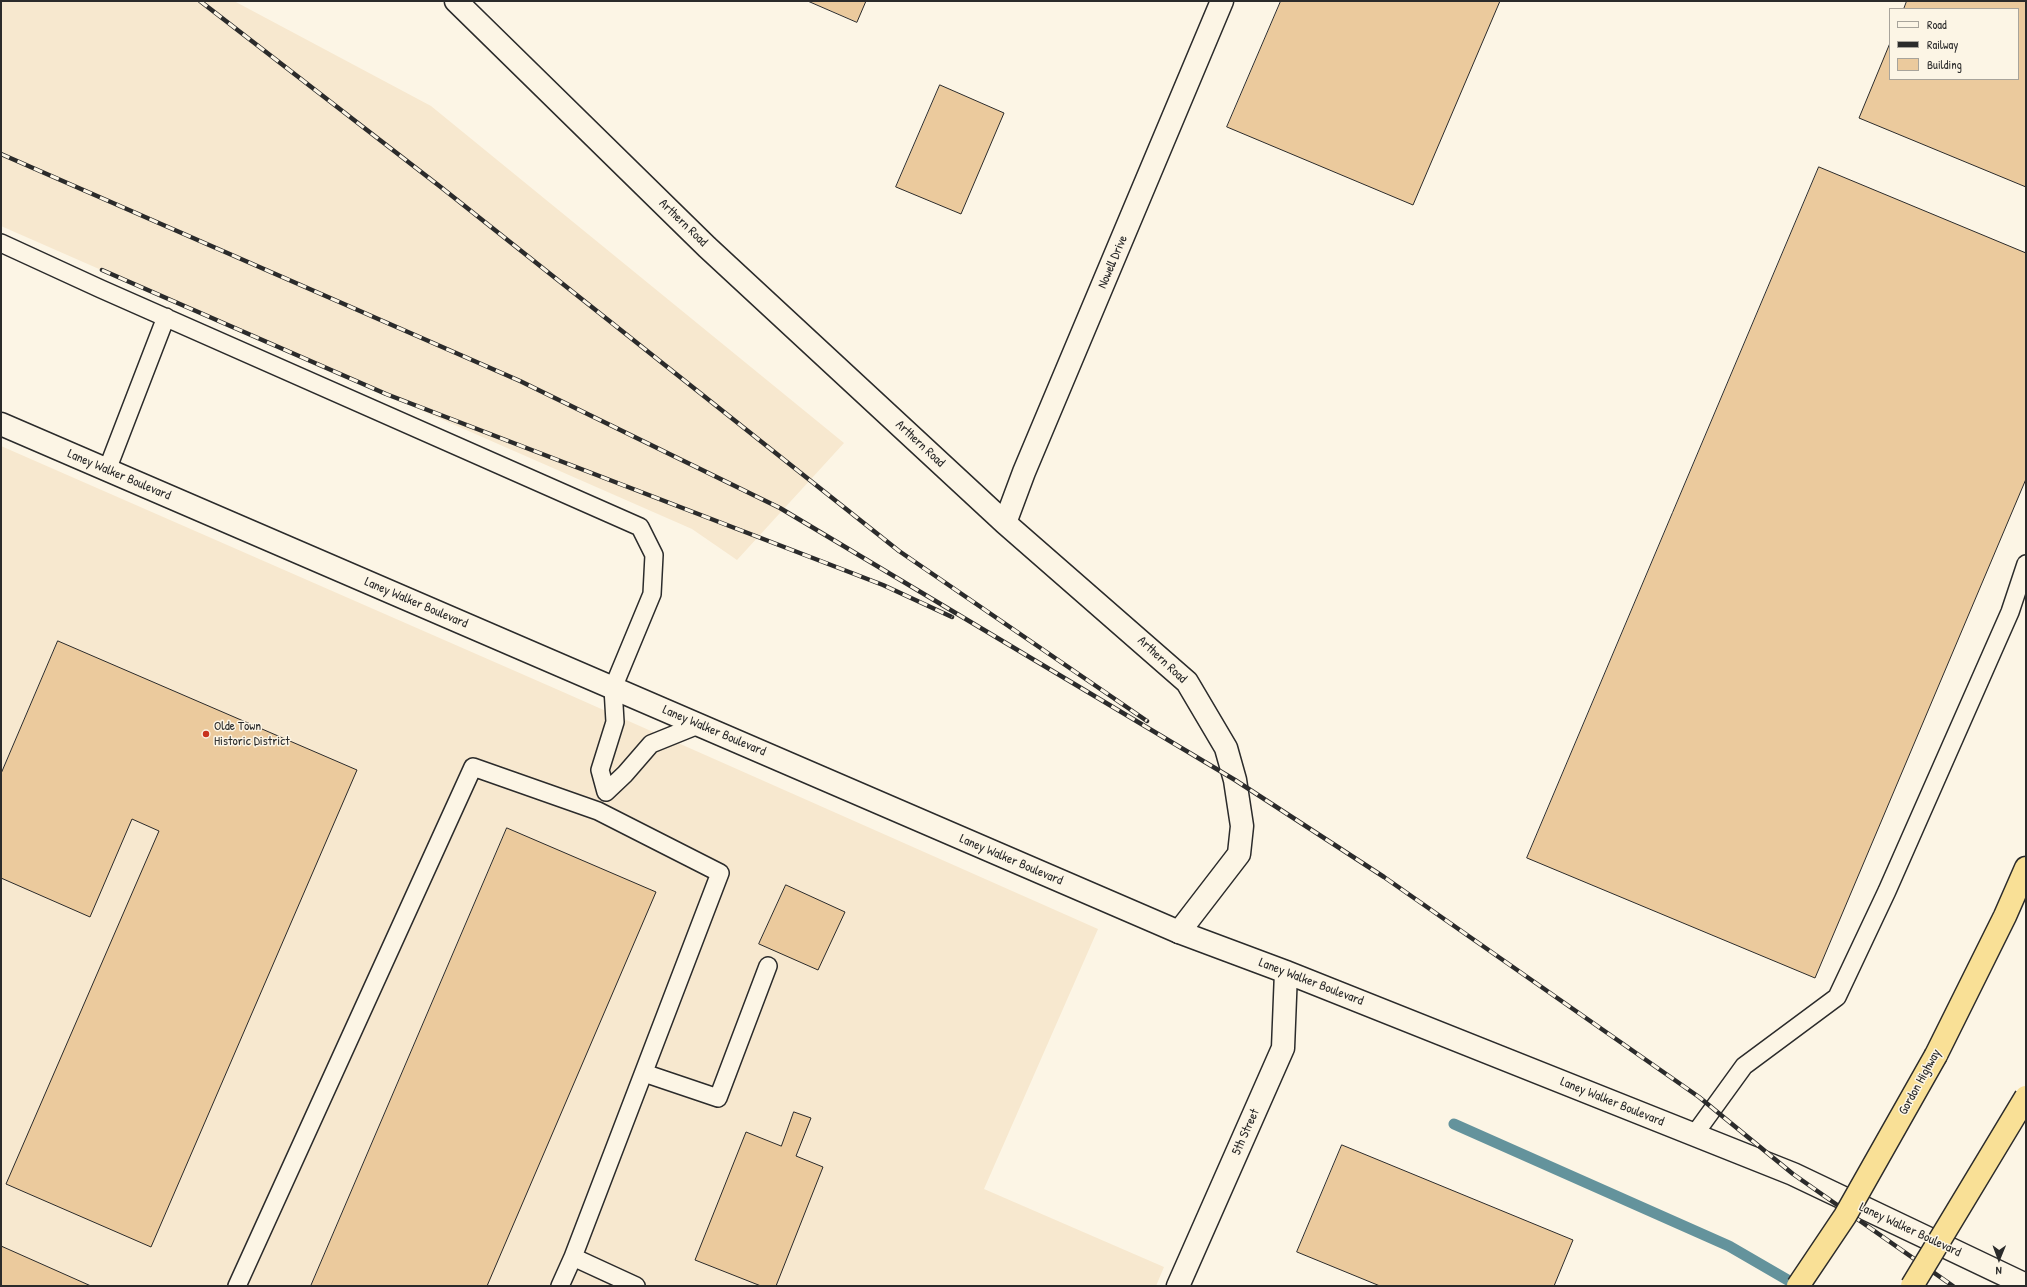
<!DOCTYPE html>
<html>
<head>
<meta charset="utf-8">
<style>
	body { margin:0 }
	#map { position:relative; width:2027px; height:1287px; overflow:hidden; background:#fcf5e5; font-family:"Patrick Hand",sans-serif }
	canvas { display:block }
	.frame { position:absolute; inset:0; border:2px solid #2b2b2b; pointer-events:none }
	.legend { position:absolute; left:1889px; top:8px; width:130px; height:72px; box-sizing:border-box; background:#fcf5e5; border:1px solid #a8a49b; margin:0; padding:5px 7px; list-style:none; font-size:12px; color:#2b2b2b }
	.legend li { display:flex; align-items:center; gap:8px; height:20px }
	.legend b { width:20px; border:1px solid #a8a49b }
	.north { position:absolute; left:1979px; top:1239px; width:40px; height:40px; -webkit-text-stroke:3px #fcf5e5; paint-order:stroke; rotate:181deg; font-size:11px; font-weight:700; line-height:16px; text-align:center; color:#2b2b2b }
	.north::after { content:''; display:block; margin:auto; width:14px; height:18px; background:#2b2b2b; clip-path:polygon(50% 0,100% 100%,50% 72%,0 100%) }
</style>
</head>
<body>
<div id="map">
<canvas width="2027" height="1287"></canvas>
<div class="frame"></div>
<ul class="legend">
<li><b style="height:5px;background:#fcf5e5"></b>Road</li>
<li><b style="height:5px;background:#2b2b2b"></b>Railway</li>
<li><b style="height:11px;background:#ebca9d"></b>Building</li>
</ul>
<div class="north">N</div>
</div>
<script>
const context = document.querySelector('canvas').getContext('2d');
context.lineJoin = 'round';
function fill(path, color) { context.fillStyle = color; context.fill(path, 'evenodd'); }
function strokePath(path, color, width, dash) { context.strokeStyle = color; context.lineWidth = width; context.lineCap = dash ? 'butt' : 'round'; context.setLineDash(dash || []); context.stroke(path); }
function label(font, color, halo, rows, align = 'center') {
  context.font = font + ' "Patrick Hand",sans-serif'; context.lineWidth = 3; context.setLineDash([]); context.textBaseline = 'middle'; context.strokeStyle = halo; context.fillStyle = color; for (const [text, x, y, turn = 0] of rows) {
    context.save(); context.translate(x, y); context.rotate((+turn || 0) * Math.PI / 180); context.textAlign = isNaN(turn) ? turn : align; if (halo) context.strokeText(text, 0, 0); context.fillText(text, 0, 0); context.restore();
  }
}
fill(new Path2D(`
	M1,1H234L431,106L844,443L737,560L692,529L1,226Z
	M1,446L563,692L1098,929L984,1189L1164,1267L1156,1286H1Z`), '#f7e8cf');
strokePath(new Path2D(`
	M1454,1124L1729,1246L1798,1286`), '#64939c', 11);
const building = new Path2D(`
	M808,1H866L857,22Z
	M1281,1H1500L1413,205L1227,127Z
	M1907,1H2026V187L1859,118L1890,43V79H2018V9H1904Z
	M940,85L1004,113L961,214L896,187Z
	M1819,167L2026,253V479L1815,978L1527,858Z
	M58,641L357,770L151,1247L6,1184L159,831L132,819L90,917L1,878V774Z
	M507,828L656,892L487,1286H311Z
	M786,885L845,912L818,970L759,944Z
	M794,1112L811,1118L796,1156L823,1167L776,1286H761L695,1260L746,1132L781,1146Z
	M1342,1145L1573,1240L1554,1286H1380L1297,1252Z
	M1,1246L91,1286H1Z`);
fill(building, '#ebca9d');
strokePath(building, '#2b2b2b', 1);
const lane = new Path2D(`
	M1,243L101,289L640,527L654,555L652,594L613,688L615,722L600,770L606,792L625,774L651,744L698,725
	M107,470L166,317
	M644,1073L718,1098L768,966
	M1694,1135L1744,1066L1837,997L1887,891L2010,612L2026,564
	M237,1286L473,767L598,811L720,873L573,1257
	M560,1286L573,1257L636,1286`);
const street = new Path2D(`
	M456,1L707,247L1005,523L1187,682L1226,748L1235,780L1242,826L1239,854L1179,932
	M1005,523L1024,472L1222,1`);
const secondary = new Path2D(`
	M1,424L1179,932L1286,972L1793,1174L2026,1285
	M1178,1286L1283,1048L1286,972`);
const highway = new Path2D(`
	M1936,1055L2005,916L2026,868`);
strokePath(lane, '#2b2b2b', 20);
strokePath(street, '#2b2b2b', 25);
strokePath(secondary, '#2b2b2b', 25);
strokePath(highway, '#2b2b2b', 25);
strokePath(lane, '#fcf5e5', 17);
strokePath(street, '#fcf5e5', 22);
strokePath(secondary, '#fcf5e5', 22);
strokePath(highway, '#f9e096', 22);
const rail = new Path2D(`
	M200,1L442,188L899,551L1147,721
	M1,154L520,381L780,508L1235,780L1384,877L1699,1097L1793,1174L1953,1286
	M102,270L386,394L883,585L952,617`);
strokePath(rail, '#2b2b2b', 4.5);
strokePath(rail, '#fcf5e5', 3, [9]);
const highwayBridge = new Path2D(`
	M1798,1286L1845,1216L1936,1055
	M1912,1286L2026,1097`);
strokePath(highwayBridge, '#2b2b2b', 25, []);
strokePath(highwayBridge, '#f9e096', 22);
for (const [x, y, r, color] of [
	[206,734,4,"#c8321e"]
]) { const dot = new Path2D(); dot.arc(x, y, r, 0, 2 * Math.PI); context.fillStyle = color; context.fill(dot); strokePath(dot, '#fcf5e5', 1.5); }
label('13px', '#2b2b2b', '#fcf5e5', [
	["Arthern Road",683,223,44],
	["Nowell Drive",1113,262,-67],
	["Arthern Road",920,444,43],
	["Laney Walker Boulevard",119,475,23],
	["Laney Walker Boulevard",416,603,23],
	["Arthern Road",1162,660,43],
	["Laney Walker Boulevard",714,731,23],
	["Laney Walker Boulevard",1011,860,23],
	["Laney Walker Boulevard",1311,982,21],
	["Gordon Highway",1920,1082,-61],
	["Laney Walker Boulevard",1612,1102,22],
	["5th Street",1246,1132,-66],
	["Laney Walker Boulevard",1910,1230,25]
]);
label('13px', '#2b2b2b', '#fcf5e5', [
	["Olde Town",214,727],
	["Historic District",214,742]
], 'left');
</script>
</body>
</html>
